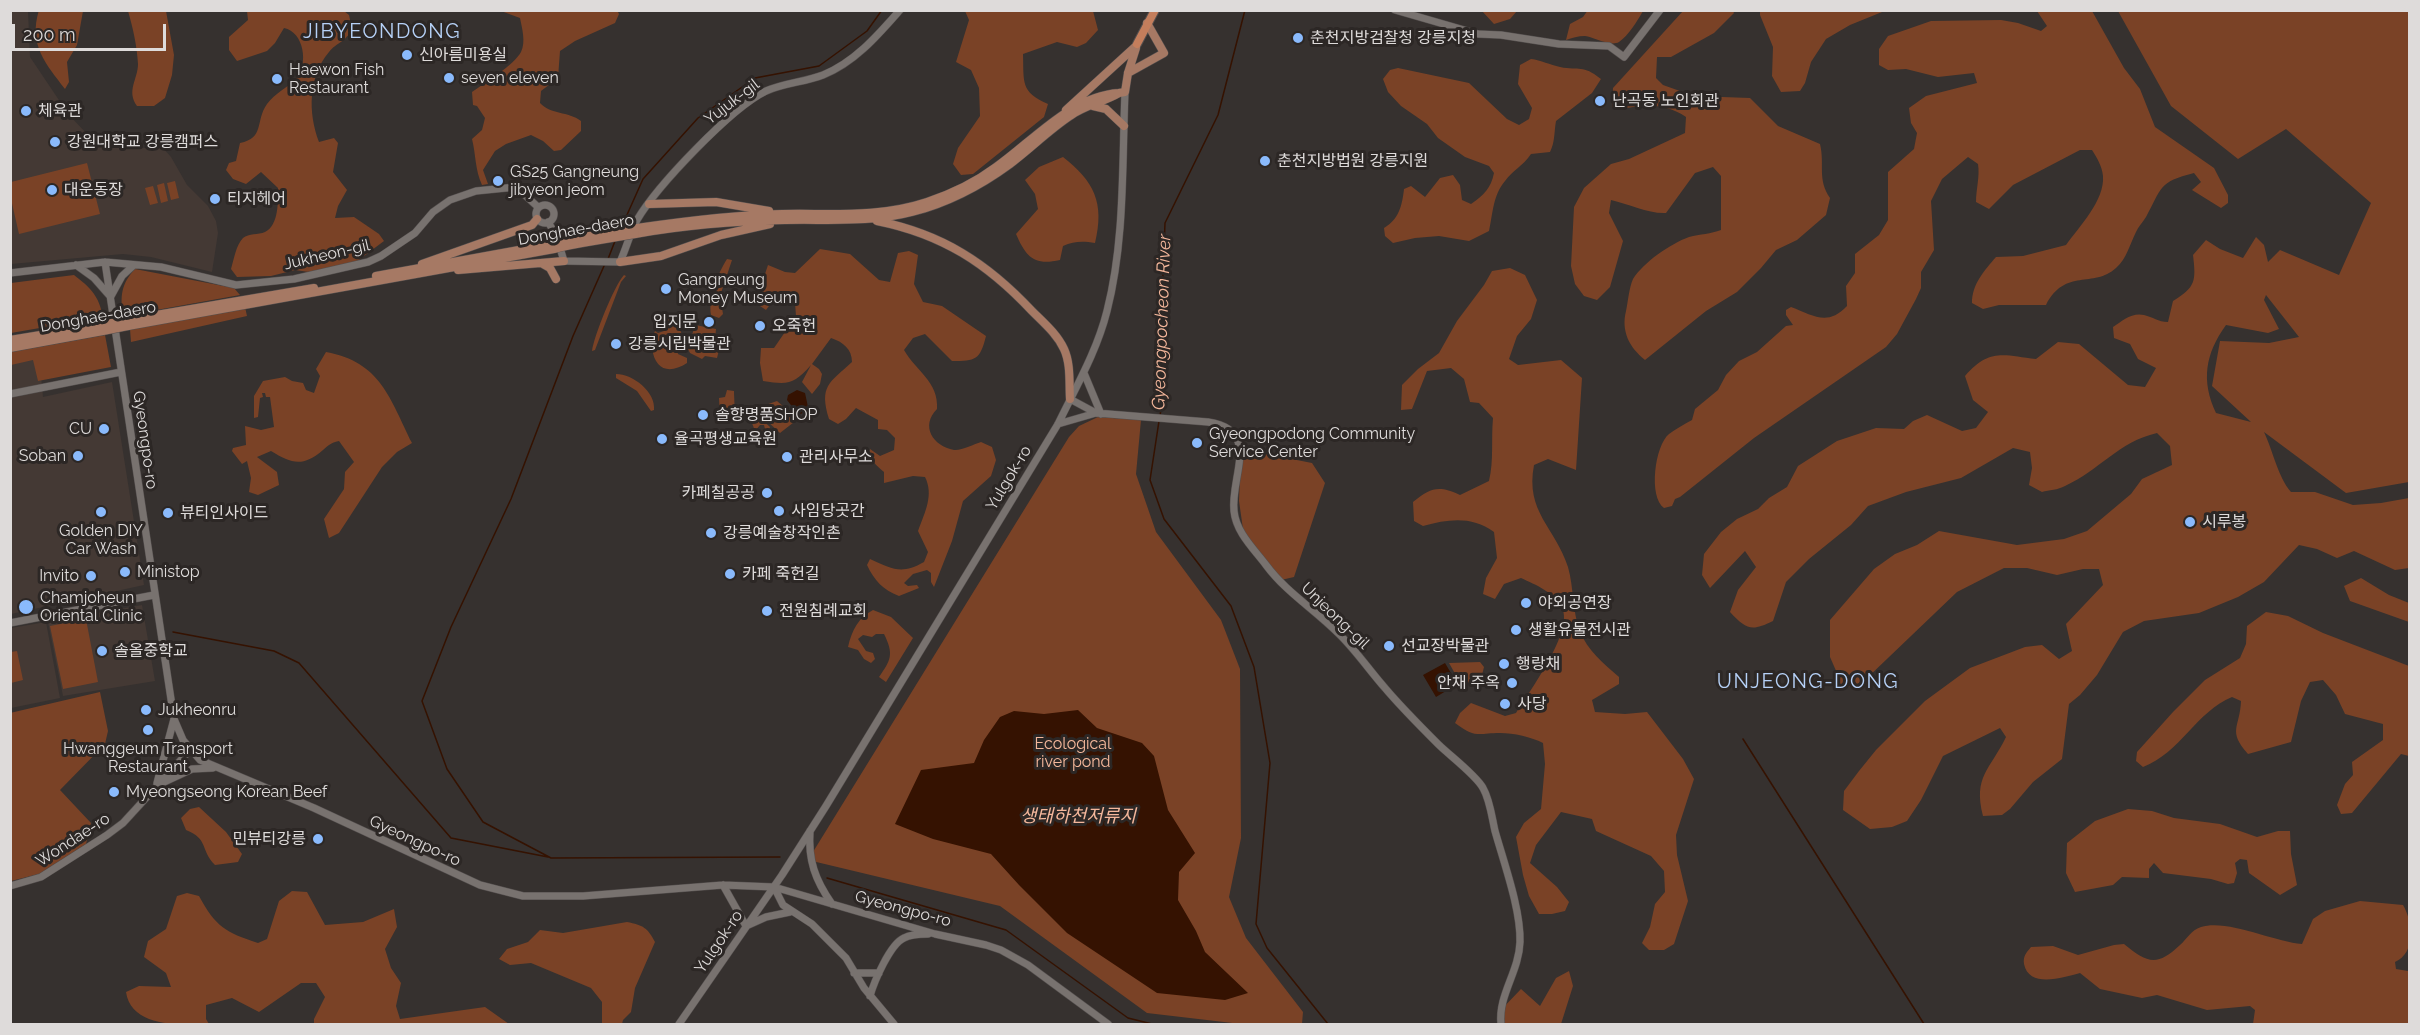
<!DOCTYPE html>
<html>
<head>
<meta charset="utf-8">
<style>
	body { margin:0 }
	#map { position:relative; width:2420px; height:1035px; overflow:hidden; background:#36312f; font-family:Raleway,sans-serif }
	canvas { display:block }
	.frame { position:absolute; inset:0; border:12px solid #dedbda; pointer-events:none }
	.scale { position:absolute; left:12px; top:24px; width:154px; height:27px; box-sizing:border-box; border:3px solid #dedbda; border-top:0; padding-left:8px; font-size:18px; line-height:21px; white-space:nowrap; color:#dedbda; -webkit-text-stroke:4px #2c2725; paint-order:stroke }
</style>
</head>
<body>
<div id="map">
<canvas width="2420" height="1035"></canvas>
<div class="frame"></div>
<div class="scale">200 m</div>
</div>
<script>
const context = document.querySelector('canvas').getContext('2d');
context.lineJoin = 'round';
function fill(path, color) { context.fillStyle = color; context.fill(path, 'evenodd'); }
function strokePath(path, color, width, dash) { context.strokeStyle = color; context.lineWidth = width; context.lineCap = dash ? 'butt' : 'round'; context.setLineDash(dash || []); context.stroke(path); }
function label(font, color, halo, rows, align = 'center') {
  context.font = font + ' Raleway,"Noto Sans KR",sans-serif'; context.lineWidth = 6; context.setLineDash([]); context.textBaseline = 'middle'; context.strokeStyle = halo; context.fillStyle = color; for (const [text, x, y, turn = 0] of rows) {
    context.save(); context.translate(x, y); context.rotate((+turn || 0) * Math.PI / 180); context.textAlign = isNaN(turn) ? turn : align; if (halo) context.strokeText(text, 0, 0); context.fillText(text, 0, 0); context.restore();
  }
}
fill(new Path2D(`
	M11,11H28L30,57L69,115L89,136L112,148H163L171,157L187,185L208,206L216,221L218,233L212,272L151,257L123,254L11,264Z
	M39,355L43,397L112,382L144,585L11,614L10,357Z
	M142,605L155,681L63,696L48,622Z
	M46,622L60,698L11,708V628Z`), '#443934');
fill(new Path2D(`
	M39,10L83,11L77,45L67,62L69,82L65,89C46,64 28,45 39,10Z
	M1588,10H1643V11C1638,20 1628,36 1619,42C1610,47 1594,37 1585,36C1578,36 1572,38 1566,40L1570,24L1583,17Z
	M128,11H166L174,55L172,75L165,98L154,106H137C126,91 138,79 138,64C137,46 133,28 128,11Z
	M247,11H344L349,15L352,29C345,43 337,42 329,52C308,77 308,113 319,142L334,138L338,143L333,172L347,190L338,206L335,218L354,217L379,234L384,241L356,262L309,272L295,270L271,276L237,277L231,269C234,259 236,245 243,238C249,233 258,235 265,232C279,225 278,201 278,188L261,172L246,184L233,179L226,170L229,163L236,161L240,143C265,138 255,121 267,104C275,93 287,88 296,79C309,64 304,32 284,28L275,43L267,51L237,61L229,50V37L248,20Z
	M501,11L617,10L619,14L615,23L575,41L560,51L558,78L541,91L540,103C551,115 568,111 581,121V131L561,150L554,151L543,141L531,135L506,144L495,151L483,170L488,184L482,185C475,170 476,155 472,139L482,130L485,118L477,106L473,105L472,92C485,83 514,65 521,52C526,42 522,28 520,18Z
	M965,11H1093L1098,30L1086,43L1077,47L1057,42L1023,54C1024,82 1020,92 1048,104L1044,117L973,174L961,175L953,164L958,148L980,116L979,88L971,70L956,62L969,20Z
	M1482,11H1517L1510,19L1494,24Z
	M1683,11H1733L1734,13L1714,33L1671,57H1657L1656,78L1663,85L1694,96L1750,98L1778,126L1820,144C1825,165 1817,179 1830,198L1826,215L1797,240L1776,250L1761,268L1737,292L1706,311L1645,360C1629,347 1621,331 1626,311C1628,302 1629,288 1633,279C1644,262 1670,244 1689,237C1700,234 1711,234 1721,230V176L1713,167L1695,173L1666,213C1649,214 1629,204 1611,200L1609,213L1623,241L1610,287L1597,300L1584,296L1575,284L1571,266L1574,207L1584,188L1611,164L1629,159L1685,133L1686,117C1665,103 1642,104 1618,110L1612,107L1613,88Z
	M1760,11L1882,10V12L1850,25L1826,39L1811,62L1805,83L1800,91L1781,92L1772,76L1773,47L1760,15Z
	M2037,11H2092L2124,68L2140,89L2155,127L2214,168L2228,195V203L2221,208L2192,190L2201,182L2194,173C2158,182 2162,188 2146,217C2143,222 2138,227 2136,232C2129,246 2127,258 2116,268C2093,289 2066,267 2046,305H1999L1983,309L1972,303C1972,284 1984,271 1996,257L2023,256L2066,245C2079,227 2105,200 2103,176C2102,166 2097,158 2092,150H2080L2013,185L1989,209L1976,202C1976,189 1980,177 1978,164L1968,157L1942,179L1931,201L1934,250L1921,272V288L1916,299L1897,334L1886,347L1754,438L1680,497L1675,499L1672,506L1664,508C1648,497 1655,445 1669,434C1676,429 1684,424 1692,420L1695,409L1718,390L1726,375L1739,361L1757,352L1786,326L1793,325L1786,315V310L1791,307C1813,315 1827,327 1847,306L1846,286L1855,273V254L1879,235L1888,220V172L1914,149L1917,133L1911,123L1909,108L1926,96L1977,83L1974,73L1938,77L1906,69L1888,70L1879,65V49L1888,36L1931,21L2001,20L2018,23L2041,31L2047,26Z
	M2118,11H2409V482L2346,493L2264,432C2273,451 2278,477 2291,492H2315L2353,505L2381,503L2409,498V568L2395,570L2354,551L2337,558L2317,549L2299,545L2264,582L2238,597L2199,613L2144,621L2123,632L2097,675L2080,695L2069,704L2062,759L2033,782L2010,809L2002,815L1983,816C1973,776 1990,770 2006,737L2000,728L1943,756L1921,800L1907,821L1892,827L1870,829L1843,810L1844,791L1859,771L1876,750L1925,701L1970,668L2025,647L2042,645L2059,659L2072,651L2066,624L2103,585L2099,569H2083L2057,575L2027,568H2004L1957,592L1865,680L1853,686L1837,688V673L1830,657V620L1874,569L1895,554L1917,545L1939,531L2017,545L2064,539L2087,531L2131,494L2142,479L2172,465L2170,446L2157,433C2118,442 2100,470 2065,486C2058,490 2049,490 2042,492L2029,485L2032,468L2030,452L2013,448L1961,478L1906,492L1868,506L1851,525L1809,559L1786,582L1773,621C1751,632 1746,629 1730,612L1738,590L1756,567L1745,551L1710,588L1702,575L1704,554L1721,532L1737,519L1758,509L1769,498L1787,487L1798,466L1837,441L1876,428L1904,429L1913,421L1927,415L1962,431L1976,428L1988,412L1973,400L1965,376C1989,348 2003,355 2036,359L2058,342L2079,344L2128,385L2145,387L2156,368L2138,359L2130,344L2114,338L2113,327C2122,321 2132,312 2144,315C2153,317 2158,322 2168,322L2173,301C2196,287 2196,281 2193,255L2206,240L2220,249L2243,258L2256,237L2264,245L2268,262L2280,250L2339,275L2371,203L2286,129L2238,159L2171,106ZM2266,295L2299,337L2269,343L2220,341L2212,386L2251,422L2216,413C2201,381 2205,354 2226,325L2268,333L2279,329L2264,300Z
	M1531,59C1541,60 1550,65 1560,67C1580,71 1582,64 1601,79L1592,93L1556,121C1554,133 1555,142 1550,152L1531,154C1522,167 1513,170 1505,181C1493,195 1493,213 1489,231L1469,241L1439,236L1415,238L1393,243L1385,236L1384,228C1399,219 1402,206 1404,189L1411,186L1425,197L1440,178L1453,175L1460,185L1462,200L1471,204C1484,195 1491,188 1494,173L1489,166L1465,157L1438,138L1427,124L1401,106L1388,92L1383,79L1390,70L1398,68L1469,83L1507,119L1519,125L1529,119L1532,108L1518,84L1520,65Z
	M1063,157C1094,181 1105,203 1095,243C1083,241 1074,241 1063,246L1060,260C1034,266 1026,257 1016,234L1038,209L1035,194L1025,180L1039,167Z
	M87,163L100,214L19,234L11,199V182Z
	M175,181L179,198L171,200L167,183Z
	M164,183L168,201L161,203L157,185Z
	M153,186L158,203L150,205L145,188Z
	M820,249L850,254L879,280L890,282L898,253L909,251L918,255L914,284L923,302L942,306L986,336C980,360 976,361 952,361L925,334L913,338L904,350C916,371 939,382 937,409C920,426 933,446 954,450C961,451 974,444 981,442L992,447L996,460L991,476L963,501L952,541L934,587L931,582V573L927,570L913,574L904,583L908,586L917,585L919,588L899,596C883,590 874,580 867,565L870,559C893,569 901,575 924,562L928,552L918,531C925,512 934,495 925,477L913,476L884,483V472C877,466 868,459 870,449L880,456L894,450L895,438L887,430L878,429V420L856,408L846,419L838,424L829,419C819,386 829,383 852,362C852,349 843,342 831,338L812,364L819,369L822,374L820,384L812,394L802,382L811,365C794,384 789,385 763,381L760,363L761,348H774L796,316L795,303L785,291L777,295L766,310L760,306L763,280L768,265L785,272L795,273Z
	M727,259L732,260L720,296L723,314L719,318L711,315C708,298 718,273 727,259Z
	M1510,268L1525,275L1537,300L1531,319L1517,336L1509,359L1518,365L1561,360L1582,378L1576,470L1548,459L1534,465C1525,512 1555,527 1568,567C1574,588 1572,611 1580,631C1587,650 1604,664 1619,677V684L1592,700L1595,712L1625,714L1647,712L1683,759L1694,779L1676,835L1677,855L1688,901L1674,944L1664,950H1649L1642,943L1650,927L1655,904L1665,892L1664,871L1651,856L1596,831L1592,819L1561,812L1536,845L1530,863L1557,887L1569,902L1565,911L1552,914H1539L1529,896L1523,875L1516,837L1524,823L1541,809L1545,764L1543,743C1531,737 1514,733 1500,733C1478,733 1476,739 1455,723L1460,713L1471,703L1505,716L1516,713C1529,692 1574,631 1562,608C1554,592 1536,585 1521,578L1504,584L1495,599L1483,594L1486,578L1497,558L1494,532C1472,516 1449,519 1423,526L1414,521L1413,502C1431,488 1438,485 1460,495L1489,481C1494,460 1491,440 1493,418L1479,403L1470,402L1464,379L1451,368L1427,371L1412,409L1401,410L1402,385L1418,369L1439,353L1457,321L1484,285L1492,271Z
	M135,269L234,288L240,295L123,316C120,296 121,284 135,269Z
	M74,275C91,288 99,296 103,317L11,333V283Z
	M624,275L626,276L621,282L595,350L592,351C594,336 614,286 624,275Z
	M245,307L247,316L131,342L130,329Z
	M666,316L676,318L682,335L675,341L678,354L687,358V363C670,374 655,371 652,348L656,346L657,343L652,339L655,331L658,333L664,331L661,320Z
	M695,325L716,329L715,340L720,346L717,358L705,356L702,359L690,353L688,349Z
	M105,335L111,367L38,381L33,360L11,365V352Z
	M326,352C381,362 390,399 412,443L397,452L382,467L339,533L329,538L324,519L344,489L345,472L354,462L339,441C330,443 329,445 323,450C302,468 291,463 271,451L257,457L277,472L279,485L258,495L249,492L251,478L247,461L242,464L232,451L233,448L246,445L245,426L261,430L274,427L270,397H266L265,393H262L263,397L260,398L258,417L254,418V396L263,381L285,377L292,381L303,383L306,390L314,393L320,376L316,369Z
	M616,374C633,374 656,392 654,410L651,411L637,391L616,378Z
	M727,390L734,391C734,398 736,417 733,422L720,417L719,398L725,397Z
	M777,401L798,419L780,433L754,409Z
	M747,410L758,416L770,427L768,434L773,439L764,442L757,433L765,429L764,425H760L755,431Z
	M1098,417L1141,420L1136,474L1156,532L1221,620L1240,669L1241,838L1229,897L1246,938L1303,1012L1302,1024H1241L1147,1013L1000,906L808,860L1069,437L1079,426Z
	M1241,449L1312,463L1325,483L1294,577L1281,580L1244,536L1239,501Z
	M2361,578L2389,595L2409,603V622L2350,601L2344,586Z
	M873,610L891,617L913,638L886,682L879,677C891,660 894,654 884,634H876L872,637L863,635L858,639L866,651L873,653L875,659L871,663L864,659L858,650L848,647C852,630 858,618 873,610Z
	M2266,612L2288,616L2323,633L2409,666V756L2401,754L2352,813L2341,814L2337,805L2345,784L2353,775L2352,762L2383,740V724L2345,714L2336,695L2323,680L2310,682L2301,701L2291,742L2248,754C2227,730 2240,728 2241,701L2232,697C2197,711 2180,753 2143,767L2136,761L2137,752L2173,712L2205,680L2240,658L2246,644L2247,626Z
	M86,619L98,682L63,689L50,626Z
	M17,651L23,680L11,683V652Z
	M1480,662L1484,667L1482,675L1462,686L1449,663Z
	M100,692L108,731L105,744L60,790L91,823L86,844L39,874L11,881L10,713Z
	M199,807L226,832L242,854L238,862L215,865C200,850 209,839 186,830L181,818L190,809Z
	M2128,809L2152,811L2174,818L2220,824L2257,837L2278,831H2290L2291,854L2297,885L2280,895L2249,873L2247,860L2240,859L2235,863L2237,873L2234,883L2228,884L2211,879L2163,873L2154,863L2149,869V878L2122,877L2113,885L2075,892L2066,873L2067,843L2095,821Z
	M292,891L307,892L325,925L363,922L394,909L397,927L385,949L391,968L401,983L396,1006L400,1019L485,1007L509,1024H314V1019L325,997L316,983H301L259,1012L232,998L206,1005V1019L209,1024C182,1025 131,1028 126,992L139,986L171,987L166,973L144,957L148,941L166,929L177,896L187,893L199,896C216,927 225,932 258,943L267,939L279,901Z
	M2360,901L2403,905C2413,922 2416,953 2395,962L2396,969L2408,971L2409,975V1024H2253L2255,1010L2250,1006L2207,1010L2157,995L2142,998L2100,989L2080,973C2064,977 2029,989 2024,964C2023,956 2026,953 2031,947L2053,946L2078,955L2114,945L2124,944C2147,963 2157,967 2180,945C2187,939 2191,930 2201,927C2228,919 2274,942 2302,944L2313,919L2325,911Z
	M627,922C643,925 648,928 655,942L635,988L631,1012L623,1020L622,1024H602V1002L591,988L531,963L510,965L499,959L507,949L528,942L540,930L563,933Z
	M1569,971L1573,986L1561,1024H1505L1499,1012L1521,989L1540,1006L1556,978Z`), '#7a4226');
fill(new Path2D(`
	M797,390L805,393L808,407L801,414L797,413L787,400L788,395Z
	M1445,663L1458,685L1445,689L1446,691L1436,697L1423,675Z
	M1078,710L1097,728L1142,743L1154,756L1168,810L1195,853L1179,872L1178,900L1196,931L1205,952L1248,993L1225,1000L1157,993L1067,933L1019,885L991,854L933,839L895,824L921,770L974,763L984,740L1000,717L1014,711L1044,714Z`), '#351201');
strokePath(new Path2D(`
	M622,226L643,179L698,118L755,78L819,66L867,31L882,10
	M608,259L615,241
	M604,266L573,336L511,499L451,627L422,701L447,769L483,822L551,858L780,857
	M1160,416L1164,387L1161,325L1165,223L1218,115L1245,10
	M1159,421L1150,480L1164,519L1231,606L1254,667L1270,763L1256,924L1267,948L1328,1024
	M173,632L274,651L299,663L451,838L548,857
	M1743,739L1924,1024
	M827,878L1006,930L1128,1018L1152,1024`), '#351201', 1.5);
const secondary = new Path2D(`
	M1395,10L1478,34L1501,35L1559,44L1609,46L1624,57L1660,10
	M536 214a9 9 0 1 1 18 0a9 9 0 1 1-18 0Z
	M548,222L556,235L564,261L620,262C626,249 630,233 637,220C657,186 731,108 766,91C784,83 805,82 823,75C855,62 878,35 900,10
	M105,262L174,719L183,740L200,760L314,808L480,885L523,896H583L723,885L774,887L935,934L986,945L1001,950L1028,965L1108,1024
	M76,265L94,278L109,295
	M10,273L105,262L161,267L236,285L294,279L368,262L381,256L415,233L433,212L450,200L476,191L516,187L538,207
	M111,296L122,276L134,265
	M1084,373L1101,414
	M10,394L121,372
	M1070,399L1096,413L1208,422C1262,430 1230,477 1234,511C1236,532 1253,548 1266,565C1286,592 1314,609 1338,633C1355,649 1369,670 1385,688C1401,707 1420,726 1438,744C1449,755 1476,775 1483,788C1490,800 1492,818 1495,831C1504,863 1521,910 1520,942C1519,972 1498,995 1501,1024
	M1058,424L1096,413
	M10,623L154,595
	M164,782L192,769L213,768
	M157,783L174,719
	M810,831C808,860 815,880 832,904
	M723,885L746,926L766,917L790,912
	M10,886L41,877L107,835L123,823L190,750
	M774,887L783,905L812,924L846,958L864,988L894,1024
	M854,973H879
	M870,996C874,982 890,944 904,938C911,934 920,934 928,934
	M679,1024L782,875L826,806L1058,424C1076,387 1097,351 1107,311C1125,241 1122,164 1125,92`);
const primary = new Path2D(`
	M1128,73L1164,53L1147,23
	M1119,93L1125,92L1128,73L1136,48
	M1093,106L1106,109L1124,126
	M1066,110L1136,46
	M649,204L716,202L769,211
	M877,221C942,234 987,263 1032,311C1044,323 1057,334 1064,349C1071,364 1069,383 1070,399
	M635,234C685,225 734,221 785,220C828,219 870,223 912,212C947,203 980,186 1010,164C1030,149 1049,130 1070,116C1085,105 1104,102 1119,93C1071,96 1033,141 996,167C976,182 951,194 927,202C879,218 832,213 782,214C733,215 685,221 637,228
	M564,241L584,236
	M566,246L582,243
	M620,262L661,256L721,235L770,224
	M422,264L532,225L537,219
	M543,264L550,268L556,279
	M458,270L564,261
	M376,276L552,244
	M127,320L314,288
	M128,326L554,249
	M10,340L102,325
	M10,348L103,331`);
const highway = new Path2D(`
	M1137,44L1155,10`);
strokePath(secondary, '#544f4e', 8);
strokePath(primary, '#544f4e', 9);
strokePath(highway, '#544f4e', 10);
strokePath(secondary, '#78726f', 7);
strokePath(primary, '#a67964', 8);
strokePath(highway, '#c47e5c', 8);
const primaryBridge = new Path2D(`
	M584,236L637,228
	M582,243L635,234
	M552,244L564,241
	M554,249L566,246
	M102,325L127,320
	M103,331L128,326`);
strokePath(primaryBridge, '#544f4e', 9, []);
strokePath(primaryBridge, '#a67964', 8);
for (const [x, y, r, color] of [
	[1298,38,6,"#8abafc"],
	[407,55,6,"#8abafc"],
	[449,78,6,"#8abafc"],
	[277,79,6,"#8abafc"],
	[1600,101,6,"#8abafc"],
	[26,111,6,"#8abafc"],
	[55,142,6,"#8abafc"],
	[1265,161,6,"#8abafc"],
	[498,181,6,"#8abafc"],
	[52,190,6,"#8abafc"],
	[215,199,6,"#8abafc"],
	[666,289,6,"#8abafc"],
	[709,322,6,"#8abafc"],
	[760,326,6,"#8abafc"],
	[616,344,6,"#8abafc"],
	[703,415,6,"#8abafc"],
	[104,429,6,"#8abafc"],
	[662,439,6,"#8abafc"],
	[1197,443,6,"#8abafc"],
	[78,456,6,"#8abafc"],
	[787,457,6,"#8abafc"],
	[767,493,6,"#8abafc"],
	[779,511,6,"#8abafc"],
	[101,512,6,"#8abafc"],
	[168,513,6,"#8abafc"],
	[2190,522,6,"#8abafc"],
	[711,533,6,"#8abafc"],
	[125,572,6,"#8abafc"],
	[730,574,6,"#8abafc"],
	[91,576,6,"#8abafc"],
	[1526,603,6,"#8abafc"],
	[26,607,8,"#8abafc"],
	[767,611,6,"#8abafc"],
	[1516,630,6,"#8abafc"],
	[1389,646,6,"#8abafc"],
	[102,651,6,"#8abafc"],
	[1504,664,6,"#8abafc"],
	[1512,683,6,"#8abafc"],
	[1505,704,6,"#8abafc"],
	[146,710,6,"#8abafc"],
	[148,730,6,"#8abafc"],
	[114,792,6,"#8abafc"],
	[318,839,6,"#8abafc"]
]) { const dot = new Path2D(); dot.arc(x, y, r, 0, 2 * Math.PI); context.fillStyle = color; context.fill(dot); strokePath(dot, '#2c2725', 2); }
label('16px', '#dedbda', '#2c2725', [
	["춘천지방검찰청 강릉지청",1310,38],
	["신아름미용실",419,55],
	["Haewon Fish",289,70],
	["Restaurant",289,88],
	["seven eleven",461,78],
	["난곡동 노인회관",1612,101],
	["체육관",38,111],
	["강원대학교 강릉캠퍼스",67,142],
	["춘천지방법원 강릉지원",1277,161],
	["GS25 Gangneung",510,172],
	["jibyeon jeom",510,190],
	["대운동장",64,190],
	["티지헤어",227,199],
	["Gangneung",678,280],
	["Money Museum",678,298],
	["입지문",697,322,"right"],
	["오죽헌",772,326],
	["강릉시립박물관",628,344],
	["솔향명품SHOP",715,415],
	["CU",92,429,"right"],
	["Gyeongpodong Community",1209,434],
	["Service Center",1209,452],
	["율곡평생교육원",674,439],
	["Soban",66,456,"right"],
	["관리사무소",799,457],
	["카페칠공공",755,493,"right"],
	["사임당곳간",791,511],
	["뷰티인사이드",180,513],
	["시루봉",2202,522],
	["Golden DIY",101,531,"center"],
	["Car Wash",101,549,"center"],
	["강릉예술창작인촌",723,533],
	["Ministop",137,572],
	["카페 죽헌길",742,574],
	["Invito",79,576,"right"],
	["Chamjoheun",40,598],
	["Oriental Clinic",40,616],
	["야외공연장",1538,603],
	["전원침례교회",779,611],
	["생활유물전시관",1528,630],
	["선교장박물관",1401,646],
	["솔올중학교",114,651],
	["행랑채",1516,664],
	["안채 주옥",1500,683,"right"],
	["사당",1517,704],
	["Jukheonru",158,710],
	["Hwanggeum Transport",148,749,"center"],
	["Restaurant",148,767,"center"],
	["Myeongseong Korean Beef",126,792],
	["민뷰티강릉",306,839,"right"]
], 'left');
label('16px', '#dedbda', '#2c2725', [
	["Yujuk-gil",732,102,-37],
	["Donghae-daero",576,230,-10],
	["Jukheon-gil",327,255,-13],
	["Donghae-daero",98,317,-10],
	["Gyeongpo-ro",145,440,82],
	["Yulgok-ro",1009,478,-59],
	["Unjeong-gil",1335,616,44],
	["Wondae-ro",73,840,-33],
	["Gyeongpo-ro",415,841,25],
	["Gyeongpo-ro",903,909,15],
	["Yulgok-ro",719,942,-56]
]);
label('16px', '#f5b89b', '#2c2725', [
	["Ecological",1073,744],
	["river pond",1073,762]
]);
label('italic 18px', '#f4b79b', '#2c2725', [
	["Gyeongpocheon River",1162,322,-88],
	["생태하천저류지",1078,817]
]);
context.letterSpacing = '1.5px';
label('20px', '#b6d1f7', '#2c2725', [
	["JIBYEONDONG",382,32],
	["UNJEONG-DONG",1808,682]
]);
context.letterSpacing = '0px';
</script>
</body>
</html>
